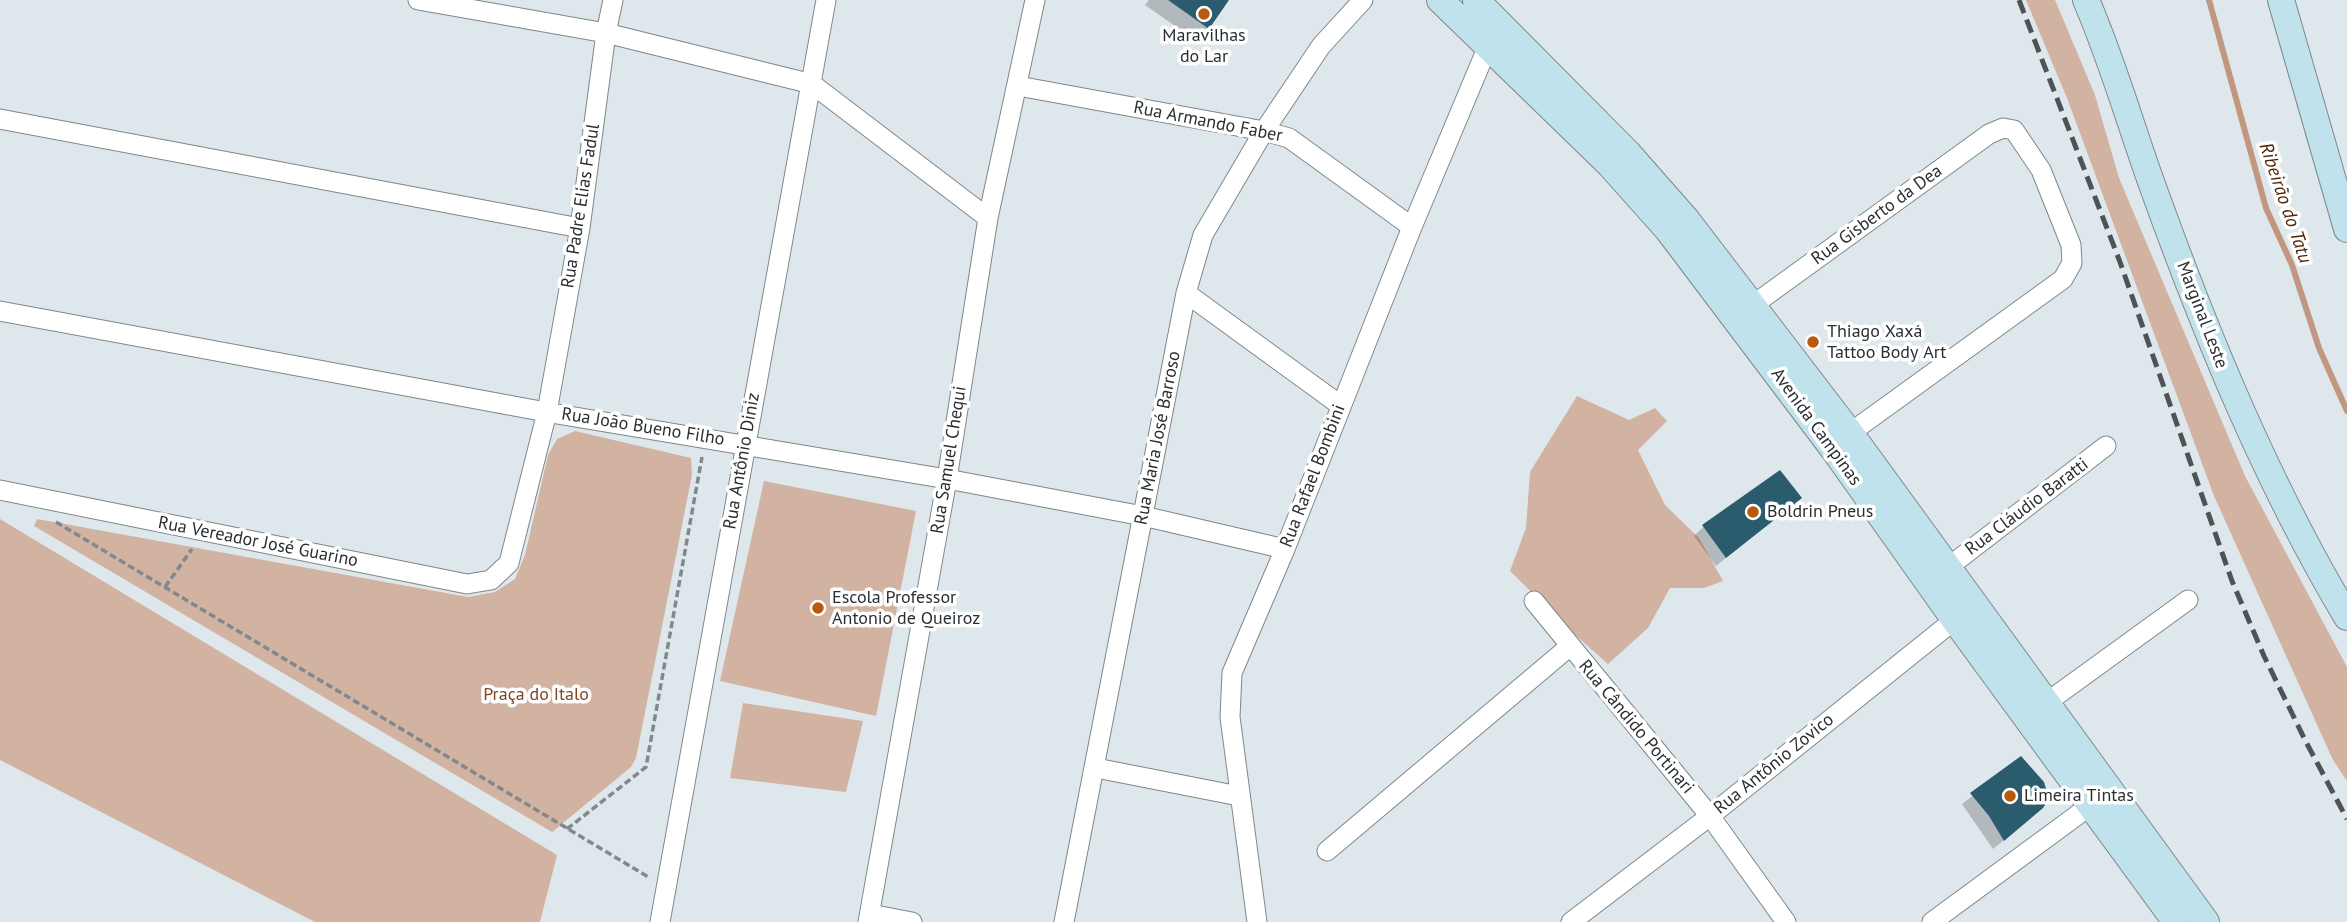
<!DOCTYPE html>
<html>
<head>
<meta charset="utf-8">
<style>
	body { margin:0 }
	canvas { display:block; background:#dee7eb }
</style>
</head>
<body>
<canvas width="2347" height="922"></canvas>
<script>
const context = document.querySelector('canvas').getContext('2d');
context.lineJoin = 'round';
function fill(path, color) { context.fillStyle = color; context.fill(path, 'evenodd'); }
function strokePath(path, color, width, dash) { context.strokeStyle = color; context.lineWidth = width; context.lineCap = dash ? 'butt' : 'round'; context.setLineDash(dash || []); context.stroke(path); }
function label(font, color, halo, rows, align = 'center') {
  context.font = font + ' "PT Sans",sans-serif'; context.lineWidth = 7; context.setLineDash([]); context.textBaseline = 'middle'; context.strokeStyle = halo; context.fillStyle = color; for (const [text, x, y, turn = 0] of rows) {
    context.save(); context.translate(x, y); context.rotate((+turn || 0) * Math.PI / 180); context.textAlign = isNaN(turn) ? turn : align; if (halo) context.strokeText(text, 0, 0); context.fillText(text, 0, 0); context.restore();
  }
}
fill(new Path2D(`
	M2026,0H2055L2095,95L2119,178L2245,476L2347,667V781L2333,760L2214,496L2067,98Z
	M1577,396L1629,420L1655,408L1667,421L1638,450L1665,505L1699,538L1723,581L1704,588H1670L1648,628L1608,664L1573,633L1510,571L1526,528L1530,472Z
	M575,431L691,458L692,475L636,758L631,767L552,832L34,526L37,519L468,597L495,592L515,579L525,555L548,455L557,439Z
	M764,481L916,511L876,716L720,681Z
	M0,519L557,855L540,922H315L0,760Z
	M743,703L863,721L846,792L730,778Z`), '#d2b3a2');
fill(new Path2D(`
	M1149,0H1227L1208,27L1195,40L1145,5Z
	M1800,498L1716,566L1694,536L1703,527Z
	M2021,758L2031,818L1993,849L1962,804Z`), '#0003');
strokePath(new Path2D(`
	M2209,0L2266,208L2292,265L2319,348L2347,411`), '#c1977f', 6);
fill(new Path2D(`
	M1168,0H1229L1209,29Z
	M1780,470L1802,498L1726,558L1702,525Z
	M2021,756L2044,782L2049,799L2043,808L2004,841L1989,816L1970,793Z`), '#2a5c6e');
const street = new Path2D(`
	M418,0L606,33L812,84L988,218
	M1018,86L1264,131L1289,138L1412,227
	M0,119L580,228
	M1186,293L1340,405
	M1753,305L1989,134L2003,128L2014,130L2041,170L2071,245L2072,263L2063,279L1850,433
	M0,311L557,414L947,479L1143,516L1285,549
	M0,490L467,584L491,580L509,563L547,412L580,228L606,33L613,0
	M1947,568L2106,446
	M1534,601L1710,816L1786,922
	M2046,703L2188,600
	M1096,768L1239,796
	M1327,851L1569,647
	M870,914L912,922
	M660,922L826,0
	M868,922L947,479L988,218L1035,0
	M1064,922L1186,293L1203,235L1264,131L1321,46L1363,0
	M1257,922L1230,717L1232,673L1285,549L1412,227L1488,46
	M1571,922L1710,816L1963,613
	M1932,922L2091,805`);
const secondary = new Path2D(`
	M1440,0L1610,165L1668,230L1834,450L1954,619L2176,922
	M1476,0L1628,153L1686,219L1850,433L2206,922
	M2086,0C2113,62 2131,127 2154,190C2207,337 2267,483 2347,617
	M2281,0L2347,229`);
strokePath(street, '#7f878a', 21);
strokePath(secondary, '#7f878a', 28);
strokePath(new Path2D(`
	M56,522L650,878
	M165,587L192,549
	M567,829L646,767L702,457`), '#82888b', 3.5, [7, 3.5]);
strokePath(street, '#fff', 19);
strokePath(secondary, '#bfe2ec', 26);
strokePath(new Path2D(`
	M2019,0L2120,262L2232,581L2264,656L2305,740L2347,819`), '#4e5355', 5, [14, 7]);
for (const [x, y, r, color] of [
	[1204,14,7,"#b85a0d"],
	[1813,342,7,"#b85a0d"],
	[1753,512,7,"#b85a0d"],
	[818,608,7,"#b85a0d"],
	[2010,796,7,"#b85a0d"]
]) { const dot = new Path2D(); dot.arc(x, y, r, 0, 2 * Math.PI); context.fillStyle = color; context.fill(dot); strokePath(dot, '#fff', 2.5); }
label('18px', '#2b2e30', '#fff', [
	["Maravilhas",1204,36,"center"],
	["do Lar",1204,57,"center"],
	["Thiago Xaxá",1827,332],
	["Tattoo Body Art",1827,353],
	["Boldrin Pneus",1767,512],
	["Escola Professor",832,598],
	["Antonio de Queiroz",832,619],
	["Limeira Tintas",2024,796]
], 'left');
label('18px', '#2b2e30', '#fff', [
	["Rua Armando Faber",1208,122,11],
	["Rua Padre Elias Fadul",581,206,-81],
	["Rua Gisberto da Dea",1877,215,-36],
	["Marginal Leste",2202,315,69],
	["Rua João Bueno Filho",643,427,9],
	["Avenida Campinas",1816,427,54],
	["Rua Maria José Barroso",1158,438,-79],
	["Rua Samuel Chequi",949,460,-81],
	["Rua Antônio Diniz",742,461,-80],
	["Rua Rafael Bombini",1313,476,-69],
	["Rua Cláudio Baratti",2027,507,-37],
	["Rua Vereador José Guarino",258,542,11],
	["Rua Cândido Portinari",1636,727,50],
	["Rua Antônio Zovico",1774,764,-39]
]);
label('18px', '#7e4622', '#fff', [
	["Praça do Italo",536,695]
]);
label('italic 19px', '#4e2508', '#fff', [
	["Ribeirão do Tatu",2285,203,71]
]);
</script>
</body>
</html>
